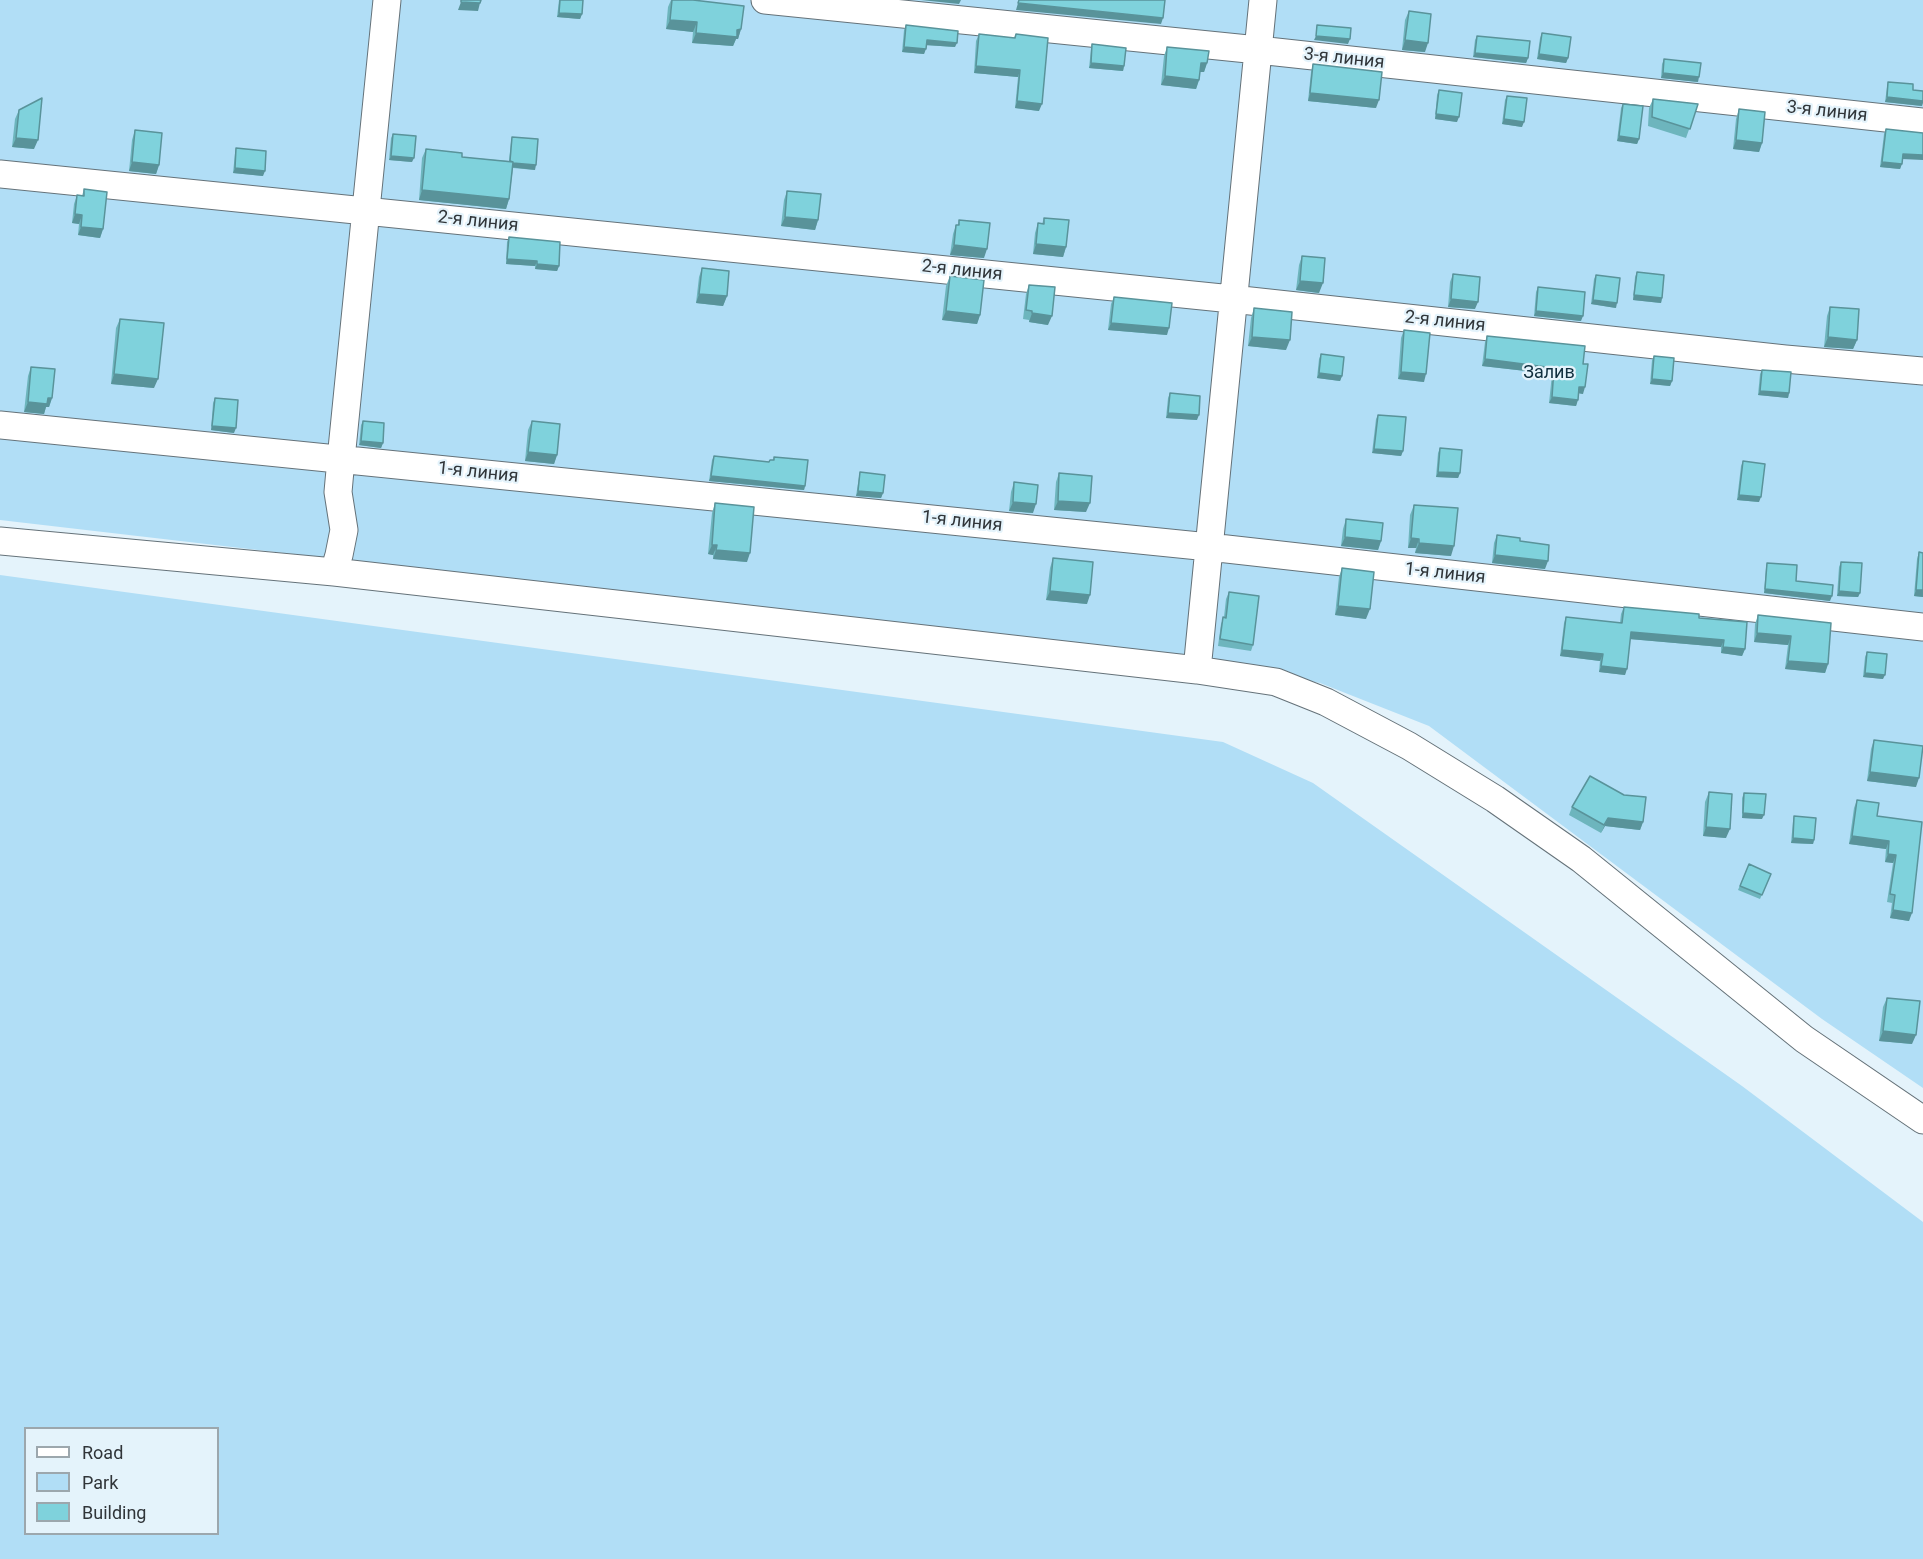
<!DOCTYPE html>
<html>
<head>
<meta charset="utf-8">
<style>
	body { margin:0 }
	#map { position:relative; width:1923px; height:1559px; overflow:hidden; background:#e4f3fb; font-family:Roboto,sans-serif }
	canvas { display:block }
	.legend { position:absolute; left:24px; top:1427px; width:195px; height:108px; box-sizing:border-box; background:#e4f3fb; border:2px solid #9ca7ad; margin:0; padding:8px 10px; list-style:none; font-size:18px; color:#303539 }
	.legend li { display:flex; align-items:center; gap:12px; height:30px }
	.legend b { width:30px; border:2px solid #9ca7ad }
</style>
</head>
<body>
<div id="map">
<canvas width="1923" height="1559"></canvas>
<ul class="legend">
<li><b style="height:8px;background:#fff"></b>Road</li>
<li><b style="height:16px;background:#b1def6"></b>Park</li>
<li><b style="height:16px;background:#7fd2dc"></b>Building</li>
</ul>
</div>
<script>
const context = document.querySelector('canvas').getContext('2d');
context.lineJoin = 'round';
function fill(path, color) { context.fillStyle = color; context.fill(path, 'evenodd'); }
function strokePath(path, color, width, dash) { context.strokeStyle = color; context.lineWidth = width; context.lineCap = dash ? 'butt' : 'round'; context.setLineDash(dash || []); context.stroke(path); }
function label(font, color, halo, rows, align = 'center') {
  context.font = font + ' Roboto,sans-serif'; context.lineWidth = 4.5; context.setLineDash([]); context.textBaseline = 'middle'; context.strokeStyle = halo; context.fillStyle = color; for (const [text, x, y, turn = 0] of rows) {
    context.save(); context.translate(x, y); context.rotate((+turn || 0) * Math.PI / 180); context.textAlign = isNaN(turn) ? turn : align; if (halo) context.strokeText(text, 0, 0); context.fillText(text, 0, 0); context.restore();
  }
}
fill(new Path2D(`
	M0,0H1923V1088L1822,1019L1429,726L1320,683L1186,658L0,520Z
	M0,575L1223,742L1313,783L1742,1086L1923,1222V1559H0ZM218,1428V1534H26V1428Z`), '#b1def6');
const minor = new Path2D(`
	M765,0L1258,50L1923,122
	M0,174L1232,299L1785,359L1923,371
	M0,425L1209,547L1923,627
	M0,541L334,572L1197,670L1276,682L1326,702L1409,746L1495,799L1581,859L1804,1039L1923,1120
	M334,572L339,555L344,530L338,492L341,459L387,0
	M1197,670L1263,0`);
strokePath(minor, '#657279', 29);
strokePath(minor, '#fff', 27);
fill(new Path2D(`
	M559,0H583L582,14L580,19L557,17Z
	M671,0H693L741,29L738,39H736L733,46L692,43L693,32L666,29L668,7Z
	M1409,11L1425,52L1402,50L1405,20Z
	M906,25L955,47L926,45L924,54L902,52L904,30Z
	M1542,33L1568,58L1566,63L1537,59L1540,38Z
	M979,34L1014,38L1016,34L1039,111L1015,108L1018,77L974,73L976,41Z
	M1477,36L1528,58L1526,63L1473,57L1475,40Z
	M1092,44L1124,66L1123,71L1089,68L1091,49Z
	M1167,47L1207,63L1204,72H1200L1199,80L1196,89L1161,85L1164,56Z
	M1664,59L1698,82L1661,78L1662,64Z
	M1313,64L1376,108L1308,101L1311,72Z
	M1888,82L1913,90L1922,106L1885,102L1887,87Z
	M1439,90L1457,122L1435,119L1437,95Z
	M1507,96L1522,127L1502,124L1505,100Z
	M1653,99L1698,104L1686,138L1648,126L1649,108Z
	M1623,104L1639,139L1637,144L1617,141L1621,108Z
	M1739,109L1762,143L1759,152L1733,149L1736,119Z
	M19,110L34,149L12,147L15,119Z
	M1886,129L1903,159L1900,169L1880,167L1884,134Z
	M135,130L159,165L156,174L129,171L132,140Z
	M393,134L412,162L389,160L391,138Z
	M512,137L535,170L513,168L509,199L506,209L419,200L422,158L426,149L462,157L509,161L511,142Z
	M236,148L263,176L233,173L235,153Z
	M84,189L103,229L100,238L78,235L79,224L72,223L74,204L77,195L82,196Z
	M787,191L818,220L815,230L781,226L784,200Z
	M1044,218L1066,247L1063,257L1033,254L1035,233L1038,223L1042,224Z
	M959,220L984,258L950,255L953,234L956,225H958Z
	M509,237L559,266L557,271L535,269V266L506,264L507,242Z
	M1302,256L1319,293L1296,290L1299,265Z
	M702,268L727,296L723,306L696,303L699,277Z
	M1637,272L1662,298L1661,303L1633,300L1635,277Z
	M1453,274L1475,309L1448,307L1450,282Z
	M1596,275L1616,308L1591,304L1594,279Z
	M950,276L980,315L977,324L942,320L946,286Z
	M1029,285L1048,325L1029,322V320L1023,319L1026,294Z
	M1538,287L1581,321L1534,316L1536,292Z
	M1114,297L1167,335L1108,330L1111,304Z
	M1830,307L1857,340L1853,349L1824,347L1827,316Z
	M1254,308L1286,350L1248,346L1251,318Z
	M120,319L154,388L111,384L116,328Z
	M1404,330L1424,382L1398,379L1401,338Z
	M1487,336L1583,364V394L1579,393L1576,406L1549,403L1552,374L1482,366L1485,342Z
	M1321,354L1342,376L1340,381L1317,378L1319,359Z
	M1654,356L1672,381L1670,386L1650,384L1652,360Z
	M31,367L52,398L49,407H46L44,414L24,412L28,376Z
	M1762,370L1789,393L1788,398L1758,395L1760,374Z
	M1170,393L1197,420L1166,418L1168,398Z
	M215,398L234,433L211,430L213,403Z
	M1378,415L1403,451L1401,456L1372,453L1376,419Z
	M363,421L383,443L381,448L359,445L361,425Z
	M532,421L557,455L554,464L525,461L528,430Z
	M1440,448L1460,473L1458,478L1436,477L1438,453Z
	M714,456L769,462L773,460L774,457L805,486L804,490L709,481L712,460Z
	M1743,461L1759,502L1737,500L1741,466Z
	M860,472L883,493L881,498L856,496L859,477Z
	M1059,473L1086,512L1054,510L1056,482Z
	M1014,482L1033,513L1009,511L1011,492Z
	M715,503L747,562L713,559V555L708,554L712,513Z
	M1414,505L1451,556L1415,553L1416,548H1408L1410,515Z
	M1346,519L1381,541L1378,550L1341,546L1343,529Z
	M1497,535L1520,541L1545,569L1492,563L1494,543Z
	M1919,552L1923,553V597L1914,596L1917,559Z
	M1053,558L1087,604L1046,600L1050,568Z
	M1841,562L1860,593L1858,597L1837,596L1839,567Z
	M1767,563L1796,581L1830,601L1764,593L1766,568Z
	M1342,568L1366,619L1335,615L1339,577Z
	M1229,592L1253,645L1251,651L1218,646L1221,624L1224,617L1226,599Z
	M1624,607L1699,618L1745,649L1742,656L1721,653V647L1630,639L1625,675L1599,672L1600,661L1560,656L1564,623L1566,617L1620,623L1621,614Z
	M1758,615L1828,664L1825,673L1785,669L1788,645L1754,642L1755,624Z
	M1867,652L1883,679L1863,677L1865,657Z
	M1874,740L1916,787L1867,781L1871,749Z
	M1709,792L1726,838L1703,836L1705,802Z
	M1744,793L1762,819L1742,818V798Z
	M1857,800L1877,816L1922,822L1909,921L1890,918L1892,903L1887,902L1893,863L1885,862L1886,849L1849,844L1854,808Z
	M1572,807L1643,822L1640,830L1605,826L1601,833L1569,815Z
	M1794,816L1814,840L1813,844L1791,843L1793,821Z
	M1749,864L1771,874L1760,899L1738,890Z
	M1887,998L1912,1044L1879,1041L1883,1007Z`), '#6db5bd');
fill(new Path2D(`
	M921,0H961L959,4Z
	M461,2L480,3L478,11L458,10Z
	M1018,3L1163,18L1161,24L1016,10Z
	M559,13L582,14L580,19L557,17Z
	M670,20L697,22L693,32L666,29Z
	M741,29L738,39H736L733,46L692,43L696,33Z
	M1316,36L1350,39L1348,44L1314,40Z
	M927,40L957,43L955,47L925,45Z
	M1405,40L1428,43L1425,52L1402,50Z
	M904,47L926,49L924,54L902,52Z
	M1475,53L1528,58L1526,63L1473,57Z
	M1539,54L1568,58L1566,63L1537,59Z
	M1091,63L1124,66L1123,71L1089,68Z
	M1201,63H1207L1204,72H1197Z
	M976,66L1020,70L1018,77L974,73Z
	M1663,73L1699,77L1698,82L1661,78Z
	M1165,76L1199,80L1196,89L1161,85Z
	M1310,93L1379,100L1376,108L1308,101Z
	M1887,97L1923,101V103L1922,106L1885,102Z
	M1017,101L1042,104L1039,111L1015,108Z
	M1436,114L1459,117L1457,122L1435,119Z
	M1504,119L1524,122L1522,127L1502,124Z
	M1619,136L1639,139L1637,144L1617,141Z
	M16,138L38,140L34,149L12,147Z
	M1736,140L1762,143L1759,152L1733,149Z
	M1903,154L1923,155V160L1902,159Z
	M391,156L414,158L412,162L389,160Z
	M132,162L159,165L156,174L129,171Z
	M1882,162L1902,164L1900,169L1880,167Z
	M510,163L536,165L535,170L509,167Z
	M235,168L265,171L263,176L233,173Z
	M422,190L509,199L506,209L419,200Z
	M75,214L82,215L79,224L72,223Z
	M785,217L818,220L815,230L781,226Z
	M81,227L103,229L100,238L78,235Z
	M1036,244L1066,247L1063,257L1033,254Z
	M954,245L987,249L984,258L950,255Z
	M507,259L537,261L535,266L506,264Z
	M537,264L559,266L557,271L535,269Z
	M1300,281L1323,283L1319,293L1296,290Z
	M699,294L727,296L723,306L696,303Z
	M1634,295L1662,298L1661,303L1633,300Z
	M1451,299L1478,302L1475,309L1448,307Z
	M1593,300L1617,303L1616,308L1591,304Z
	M946,311L980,315L977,324L942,320Z
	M1536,311L1583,316L1581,321L1534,316Z
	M1032,313L1052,316L1048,325L1029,322Z
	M1111,323L1169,328L1167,335L1108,330Z
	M1252,337L1290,340L1286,350L1248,346Z
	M1828,337L1857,340L1853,349L1824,347Z
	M1485,359L1554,368L1552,374L1482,366Z
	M1401,372L1426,374L1424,382L1398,379Z
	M1319,373L1342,376L1340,381L1317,378Z
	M114,374L158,379L154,388L111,384Z
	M1652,379L1672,381L1670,386L1650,384Z
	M1579,387H1585L1583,394L1577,393Z
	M1760,391L1789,393L1788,398L1758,395Z
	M1552,397L1578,400L1576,406L1549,403Z
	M48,398H52L49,407H46L44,414L24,412L28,402Z
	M1168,413L1199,415L1197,420L1166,418Z
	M212,426L236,428L234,433L211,430Z
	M361,441L383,443L381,448L359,445Z
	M1374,449L1403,451L1401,456L1372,453Z
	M528,452L557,455L554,464L525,461Z
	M1438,472L1460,473L1458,478L1436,477Z
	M711,476L805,486L804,490L709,481Z
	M858,491L883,493L881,498L856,496Z
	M1739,495L1761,497L1759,502L1737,500Z
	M1058,501L1090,503L1086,512L1054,510Z
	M1013,502L1036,504L1033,513L1009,511Z
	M1345,537L1381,541L1378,550L1341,546Z
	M1411,538L1419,539L1416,548H1408Z
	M1419,543L1454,546L1451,556L1415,553Z
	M712,545H717L713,555L708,554Z
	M716,550L750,553L747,562L713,559Z
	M1495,555L1548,561L1545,569L1492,563Z
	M1765,589L1832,596L1830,601L1764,593Z
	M1916,590H1923V597L1914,596Z
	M1050,591L1090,595L1087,604L1046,600Z
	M1839,591L1860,593L1858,597L1837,596Z
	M1338,606L1370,609L1366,619L1335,615Z
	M1631,632L1724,640L1721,647L1629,639Z
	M1757,633L1791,636L1788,645L1754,642Z
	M1723,647L1745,649L1742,656L1721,653Z
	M1562,650L1603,654L1600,661L1560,656Z
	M1788,661L1828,664L1825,673L1785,669Z
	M1601,666L1627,669L1625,675L1599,672Z
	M1865,673L1885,675L1883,679L1863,677Z
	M1870,772L1919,778L1916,787L1867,781Z
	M1743,813L1764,815L1762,819L1742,818Z
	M1608,818L1643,822L1640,830L1605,826L1601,833Z
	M1706,827L1730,829L1726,838L1703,836Z
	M1852,836L1889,841L1886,849L1849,844Z
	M1793,838L1814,840L1813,844L1791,843Z
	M1888,854L1896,855L1893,863L1885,862Z
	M1893,910L1912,913L1909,921L1890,918Z
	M1883,1031L1916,1035L1912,1044L1879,1041Z`), '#59939a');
const building = new Path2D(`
	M461,0H481L480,3L461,2Z
	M560,0H583L582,14L559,13Z
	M672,0H693L744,6L741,29L737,30V37L696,33L697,22L670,20Z
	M1019,0H1165L1163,18L1018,3Z
	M1409,11L1431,14L1428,43L1405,40Z
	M906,25L958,31L957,43L927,40L926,49L904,47Z
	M1317,25L1351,28L1350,39L1316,36Z
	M1542,33L1571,37L1568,58L1539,54Z
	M979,34L1015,38L1016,34L1048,38L1042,104L1017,101L1020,70L976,66Z
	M1477,36L1530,41L1528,58L1475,53Z
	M1092,44L1126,48L1124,66L1091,63Z
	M1167,47L1209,51L1207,63H1201L1199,80L1165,76Z
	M1664,59L1701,63L1699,77L1663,73Z
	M1313,64L1382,72L1379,100L1310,93Z
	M1888,82L1913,84V90L1923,91V101L1887,97Z
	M1439,90L1462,93L1459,117L1436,114Z
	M1507,96L1527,98L1524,122L1504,119Z
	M42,98L38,140L16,138L19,110Z
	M1653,99L1698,104L1690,129L1652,117Z
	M1623,104L1643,106L1639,139L1619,136Z
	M1739,109L1765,112L1762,143L1736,140Z
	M1886,129L1923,133V155L1903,154L1902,164L1882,162Z
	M135,130L162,133L159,165L132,162Z
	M393,134L416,136L414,158L391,156Z
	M512,137L538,139L536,165L513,163V162L510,161Z
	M236,148L266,151L265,171L235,168Z
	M426,149L462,153V157L513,162L509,199L422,190Z
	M84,189L107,192L103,229L81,227L82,215L75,214L77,195L84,196Z
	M787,191L821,194L818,220L785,217Z
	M1044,218L1069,220L1066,247L1036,244L1038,223L1044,224Z
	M959,220L990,223L987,249L954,245L956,225H959Z
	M509,237L560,242L559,266L537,264V261L507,259Z
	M1302,256L1325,258L1323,283L1300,281Z
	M702,268L729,271L727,296L699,294Z
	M1637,272L1664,275L1662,298L1634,295Z
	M1453,274L1480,277L1478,302L1451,299Z
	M1596,275L1620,278L1617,303L1593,300Z
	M950,276L984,280L980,315L946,311Z
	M1029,285L1055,287L1052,316L1032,313V311L1026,310Z
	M1538,287L1585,292L1583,316L1536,311Z
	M1114,297L1172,303L1169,328L1111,323Z
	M1830,307L1859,309L1857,340L1828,337Z
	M1254,308L1292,312L1290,340L1252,337Z
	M120,319L164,323L158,379L114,374Z
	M1404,330L1430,333L1426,374L1401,372Z
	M1487,336L1585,346L1583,364H1588L1585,387H1579L1578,400L1552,397L1554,368L1485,359Z
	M1321,354L1344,357L1342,376L1319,373Z
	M1654,356L1674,358L1672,381L1652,379Z
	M31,367L55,369L52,398H48L47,404L28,402Z
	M1762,370L1791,372L1789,393L1760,391Z
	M1170,393L1200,396L1199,415L1168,413Z
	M215,398L238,400L236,428L212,426Z
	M1378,415L1406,417L1403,451L1374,449Z
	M363,421L384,423L383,443L361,441Z
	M532,421L560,424L557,455L528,452Z
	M1440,448L1462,450L1460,473L1438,472Z
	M714,456L769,462L770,460H774V457L808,460L805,486L711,476Z
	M1743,461L1765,464L1761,497L1739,495Z
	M860,472L885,475L883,493L858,491Z
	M1059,473L1092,476L1090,503L1058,501Z
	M1014,482L1038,485L1036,504L1013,502Z
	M715,503L754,507L750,553L716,550L717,545H712Z
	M1414,505L1458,508L1454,546L1419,543V539L1411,538Z
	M1346,519L1383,523L1381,541L1345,537Z
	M1497,535L1520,538V541L1549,545L1548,561L1495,555Z
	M1919,552L1923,553V590H1916Z
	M1053,558L1093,562L1090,595L1050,591Z
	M1841,562L1862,563L1860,593L1839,591Z
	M1767,563L1797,565L1796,581L1833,585L1832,596L1765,589Z
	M1342,568L1374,572L1370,609L1338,606Z
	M1229,592L1259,596L1253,645L1220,639L1223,617L1226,618Z
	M1624,607L1699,614V618L1747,622L1745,649L1723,647L1724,640L1631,632L1627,669L1601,666L1603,654L1562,650L1566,617L1622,623Z
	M1758,615L1831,623L1828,664L1788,661L1791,636L1757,633Z
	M1867,652L1887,654L1885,675L1865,673Z
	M1874,740L1923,746L1919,778L1870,772Z
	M1590,776L1624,795L1646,797L1643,822L1608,818L1604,825L1572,807Z
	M1709,792L1732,794L1730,829L1706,827Z
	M1744,793L1766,794L1764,815L1743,813Z
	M1857,800L1879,803L1877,816L1922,822L1912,913L1893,910L1895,895L1890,894L1896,855L1888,854L1889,841L1852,836Z
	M1794,816L1816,818L1814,840L1793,838Z
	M1749,864L1771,874L1762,895L1740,886Z
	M1887,998L1920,1001L1916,1035L1883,1031Z`);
fill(building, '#7fd2dc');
strokePath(building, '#59939a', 1.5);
label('18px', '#303539', '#e4f3fb', [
	["3-я линия",1344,59,6],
	["3-я линия",1827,112,6],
	["2-я линия",478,222,6],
	["2-я линия",962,271,6],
	["2-я линия",1445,322,6],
	["1-я линия",478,473,6],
	["1-я линия",962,522,6],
	["1-я линия",1445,574,6]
]);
label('18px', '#102f3e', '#e4f3fb', [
	["Залив",1549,373]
]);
</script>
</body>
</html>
